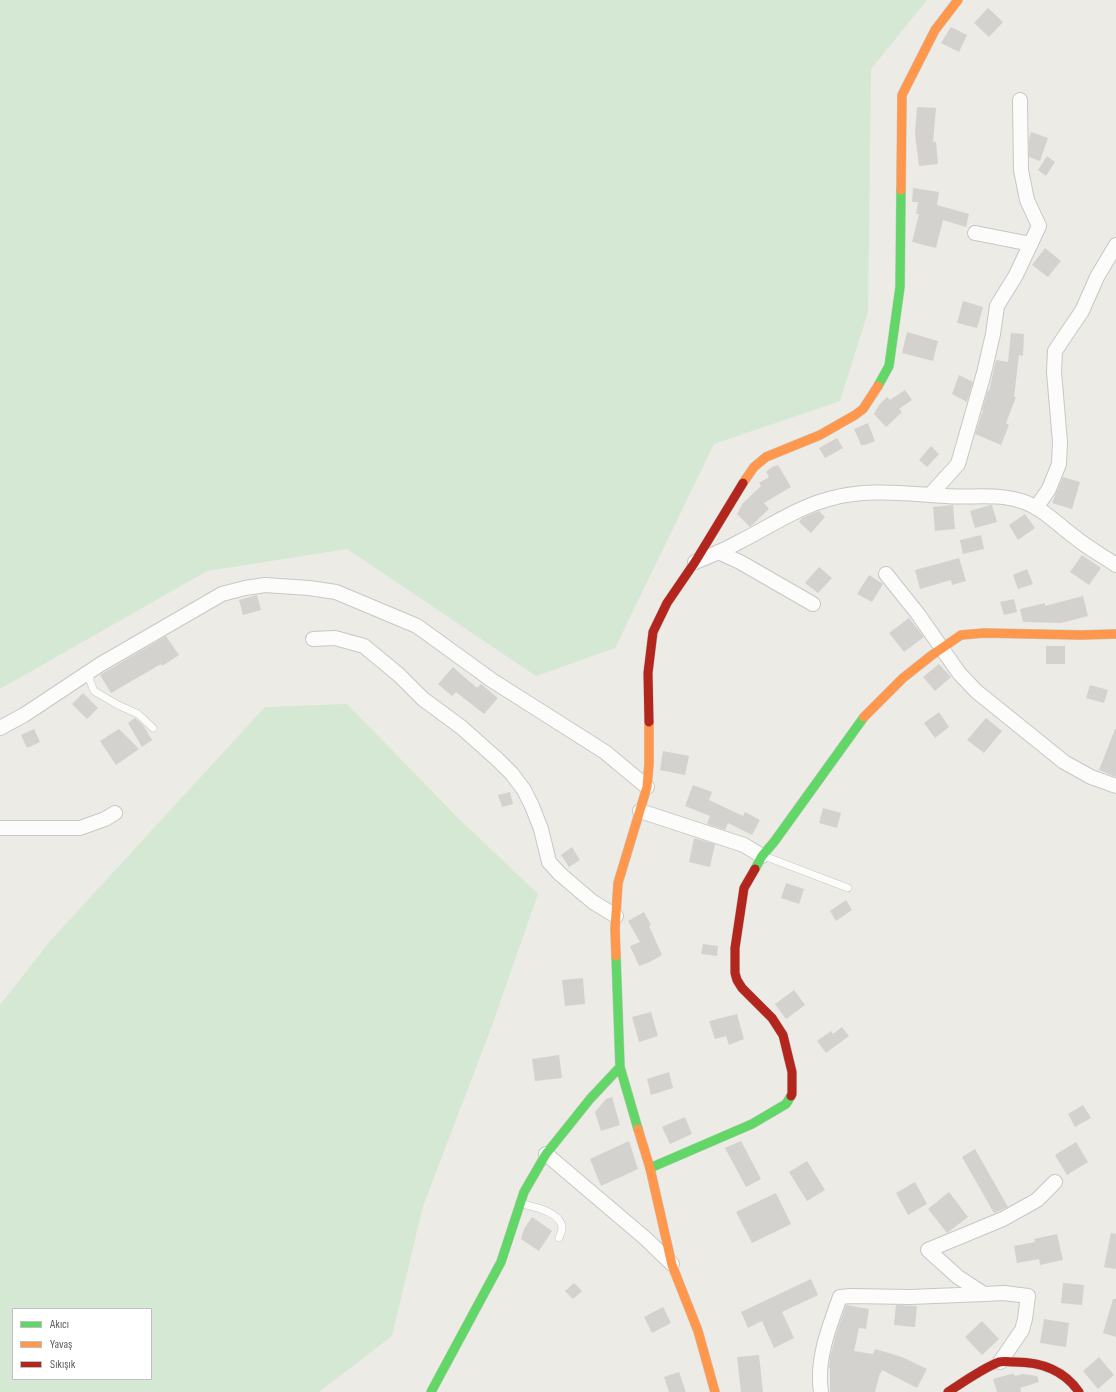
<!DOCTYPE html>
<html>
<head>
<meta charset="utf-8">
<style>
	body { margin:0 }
	#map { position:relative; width:1116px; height:1392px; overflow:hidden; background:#ecebe6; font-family:"Sofia Sans Condensed",sans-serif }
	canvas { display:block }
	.legend { position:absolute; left:12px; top:1308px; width:140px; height:72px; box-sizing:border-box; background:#fff; border:1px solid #bebfc1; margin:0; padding:5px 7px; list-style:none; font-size:12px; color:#5c5f64 }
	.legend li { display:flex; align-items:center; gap:8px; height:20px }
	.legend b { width:20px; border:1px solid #bebfc1 }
</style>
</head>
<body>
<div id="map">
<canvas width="1116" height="1392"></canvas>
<ul class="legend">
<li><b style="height:5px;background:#63d668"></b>Akıcı</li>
<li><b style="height:5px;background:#ff974d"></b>Yavaş</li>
<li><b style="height:5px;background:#b3261e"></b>Sıkışık</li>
</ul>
</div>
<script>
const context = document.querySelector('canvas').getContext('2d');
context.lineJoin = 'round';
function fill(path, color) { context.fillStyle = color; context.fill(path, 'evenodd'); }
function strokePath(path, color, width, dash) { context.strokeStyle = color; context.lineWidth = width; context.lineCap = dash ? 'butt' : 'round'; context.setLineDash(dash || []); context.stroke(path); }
fill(new Path2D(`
	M0,0H927L871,69L868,312L840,401L714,444L615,648L536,676L347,549L207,571L0,689Z
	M347,704L457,817L538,894L490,1031L423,1206L392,1336L319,1392H0V1005L51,940L265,707ZM13,1309H151V1379H13Z`), '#d4e8d4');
fill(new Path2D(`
	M988,8L1003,22L989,37L974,23Z
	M951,27L967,35L959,52L941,43Z
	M917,107L936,108L933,142H936L938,164L919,166L915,134Z
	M1031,132L1048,138L1040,161L1029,157V139Z
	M1047,156L1055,162L1046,176L1038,170Z
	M913,188L939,192L937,205L969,214L966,227L943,220L936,248L912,242L919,214H916L918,202H912Z
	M1045,248L1061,261L1048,277L1032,265Z
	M963,301L983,307L977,328L957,323Z
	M907,332L938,341L933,361L902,353Z
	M1011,333L1024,334L1023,356L1019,355L1014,397H1016L1006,423L1009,425L1001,445L975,434L983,410H982L988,390L989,391L996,360L1008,362Z
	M959,375L973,382L967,402L952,394Z
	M905,390L912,400L899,409L902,412L886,427L874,414L879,405L887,397L890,400Z
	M868,423L875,441L865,445H861L854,429Z
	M837,438L843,448L825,458L819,448Z
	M931,446L939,454L927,467L919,460Z
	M778,465L791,487L764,503L769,509L750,527L737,514L743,503L761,486L759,483L769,477L766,472L772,467Z
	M1063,477L1080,482L1072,509L1052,503Z
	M953,505L955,529L935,531L933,507Z
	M990,505H992L997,522L975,528L970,511Z
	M819,511L825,517L811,533L799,522L802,518Z
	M1025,514L1035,528L1018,540L1009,525Z
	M981,535L984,549L963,554L960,540Z
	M1082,555L1101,568L1089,585L1070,572Z
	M959,558L966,581L952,585L951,580L920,589L915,570Z
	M819,567L832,578L818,593L805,583Z
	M1027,569L1033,584L1018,589L1013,575Z
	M869,575L883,584L872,602L857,594Z
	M257,595L261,610L243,615L239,600Z
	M1083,596L1088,616L1061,623L1023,622L1020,609L1045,603V606Z
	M1014,599L1017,612L1004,615L1000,602Z
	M909,618L924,637L904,652L889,633Z
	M166,636L179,655L162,666L161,664L111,693L100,675Z
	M1046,646H1065V664H1046Z
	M939,664L951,677L935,691L923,677Z
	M453,667L477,688L481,684L498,698L484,714L456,692L452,696L438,684Z
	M1090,685L1108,690L1104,703L1086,698Z
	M83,693L98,708L87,719L72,704Z
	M939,712L949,727L935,738L924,723Z
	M135,718L143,725L152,740L142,747L128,723Z
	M986,718L1002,731L984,753L967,740Z
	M34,729L40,742L27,748L21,735Z
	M119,729L139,749L116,765L100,741Z
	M1115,729H1116V777L1099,770Z
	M663,751L689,756L685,775L660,770Z
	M693,785L712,792L709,800L743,816L745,812L760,820L752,835L728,823L725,830L707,824L710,816L685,806Z
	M510,792L513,804L502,807L498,795Z
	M823,808L841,813L837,828L819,823Z
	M694,838L715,844L710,867L689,862Z
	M572,847L580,860L569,867L561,855Z
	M786,883L804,889L799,904L781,898Z
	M846,900L852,910L836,921L830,911Z
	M644,912L651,925L649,926L662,955L650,962L639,966L630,946L640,942L628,921Z
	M703,944L718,946L717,956L701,954Z
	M583,978L585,1004L565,1006L562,980Z
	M794,990L805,1005L786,1019L775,1004Z
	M651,1012L658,1036L639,1042L632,1017Z
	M737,1014L744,1039L729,1045L726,1036L715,1039L709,1021Z
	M842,1027L849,1036L826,1053L817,1041L831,1031L833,1034Z
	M559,1055L562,1078L535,1081L532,1059Z
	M669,1072L673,1088L651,1095L647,1079Z
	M612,1097L620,1125L601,1131L595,1112L606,1099Z
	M1083,1105L1091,1118L1075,1127L1068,1114Z
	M685,1117L692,1134L670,1144L662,1127Z
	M629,1141L638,1169L601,1186L590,1159Z
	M741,1141L761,1179L746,1187L725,1148Z
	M1076,1142L1088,1162L1067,1175L1055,1155Z
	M975,1149L1008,1207L994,1213L962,1157Z
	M807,1161L825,1190L807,1201L789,1172Z
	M915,1182L927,1204L908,1215L896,1193Z
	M949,1192L968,1217L947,1233L928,1209Z
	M776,1193L791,1224L752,1243L736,1212Z
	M532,1217L552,1231L539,1251L521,1239L524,1229Z
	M1111,1233L1116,1234V1269L1104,1267Z
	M1057,1234L1063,1260L1040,1265L1039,1259L1017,1263L1014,1246L1035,1242L1034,1239Z
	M811,1279L818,1295L782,1312L794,1338L774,1348L762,1321L748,1328L741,1312Z
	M574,1283L582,1291L573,1299L565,1291Z
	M1063,1283L1084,1285L1082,1305L1061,1303Z
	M1113,1299H1116V1337L1103,1333Z
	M846,1305L869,1309L866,1329L859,1328L854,1351L873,1354L875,1349L902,1357L927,1369L917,1388L882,1370L881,1373H880L875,1392H830V1368H829L830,1357L836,1334Z
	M896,1305L917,1306L915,1327L894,1325Z
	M663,1307L671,1323L652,1333L644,1317Z
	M1044,1319L1069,1323L1066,1347L1040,1343Z
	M982,1321L999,1339L982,1355L965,1337Z
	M759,1355L763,1392H741L737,1357Z
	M1099,1357L1114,1375L1098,1389L1083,1371Z
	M679,1372L686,1392H669L664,1377Z
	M1011,1374H1014L1015,1376L1023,1374L1037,1376L1039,1382L1020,1388L1021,1392H997L993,1379Z`), '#d3d2cf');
const lane = new Path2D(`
	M90,671V681L94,691L118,705L138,714L153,728
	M764,856L848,888
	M522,1204C535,1207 561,1212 562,1228C562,1231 560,1235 559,1238`);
const street = new Path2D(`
	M975,233L1031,244
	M930,495L958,464L984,373L993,334L997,306L1016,275L1039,226L1027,200L1021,170L1020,100
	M1036,508L1049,489L1059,464L1060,442L1054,372L1055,351L1065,336L1082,311L1097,277L1116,245
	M718,552L740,562L813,604
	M695,562C710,556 725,550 739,542C769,527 796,508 829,499C867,488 907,494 946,496C971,498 997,493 1021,501C1042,507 1058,525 1076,538C1088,548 1103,556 1116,565
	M886,574L918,614L959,673L976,691L1064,762L1091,777L1116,786
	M313,639L335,638L364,646L399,675L423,699L461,727L497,759L512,774L524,790L532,806L541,829L549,862L560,874L574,886L593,902L616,916
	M0,728L24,715L101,664L222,594L245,588L265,585L309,588L336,592L417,626L493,681L605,752L647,787
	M640,811L744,845L762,856
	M0,828H80L105,819L115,813
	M546,1154L645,1238L672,1264
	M984,1294L958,1277L928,1250L1003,1219L1037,1200L1055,1182
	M821,1392C816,1360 829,1327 840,1297L851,1296L910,1297L984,1294L1004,1293L1028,1296L1025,1319L1022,1330L1000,1362`);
const fast = new Path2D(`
	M878,386L889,366L900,287L901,190
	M755,869L762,856L774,842L864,717
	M616,956L620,1067L638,1129
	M650,1168L752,1124L786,1104L791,1096
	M431,1392L501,1262L524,1192L546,1154L590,1099L620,1067`);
const slow = new Path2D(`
	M901,190L902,95L935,30L958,0
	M743,483L754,467L766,457L820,435L855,415L863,409L878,386
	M864,717L903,678L932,655L961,635L984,633L1081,635L1116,634
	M616,956L615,929L618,883L647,787L649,764V722
	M638,1129L650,1168L672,1265L698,1331L715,1392`);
const jam = new Path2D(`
	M649,722L648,673L653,632L667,603L695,562L743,483
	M755,869L744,888L735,948V973L737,980L742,988L772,1018L783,1035L792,1072V1094L791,1096
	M948,1392C962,1383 983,1368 999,1362C1004,1361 1010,1362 1015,1362C1040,1362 1064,1370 1079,1392`);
strokePath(lane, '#c7c7c7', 8);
strokePath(street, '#c7c7c7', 16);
strokePath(fast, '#c8c9c8', 10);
strokePath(slow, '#c8c9c8', 10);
strokePath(jam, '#c8c9c8', 10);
strokePath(lane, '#fcfcfb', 7);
strokePath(street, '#fcfcfb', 14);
strokePath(fast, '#63d668', 9);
strokePath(slow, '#ff974d', 9);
strokePath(jam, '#b3261e', 9);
</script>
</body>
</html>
